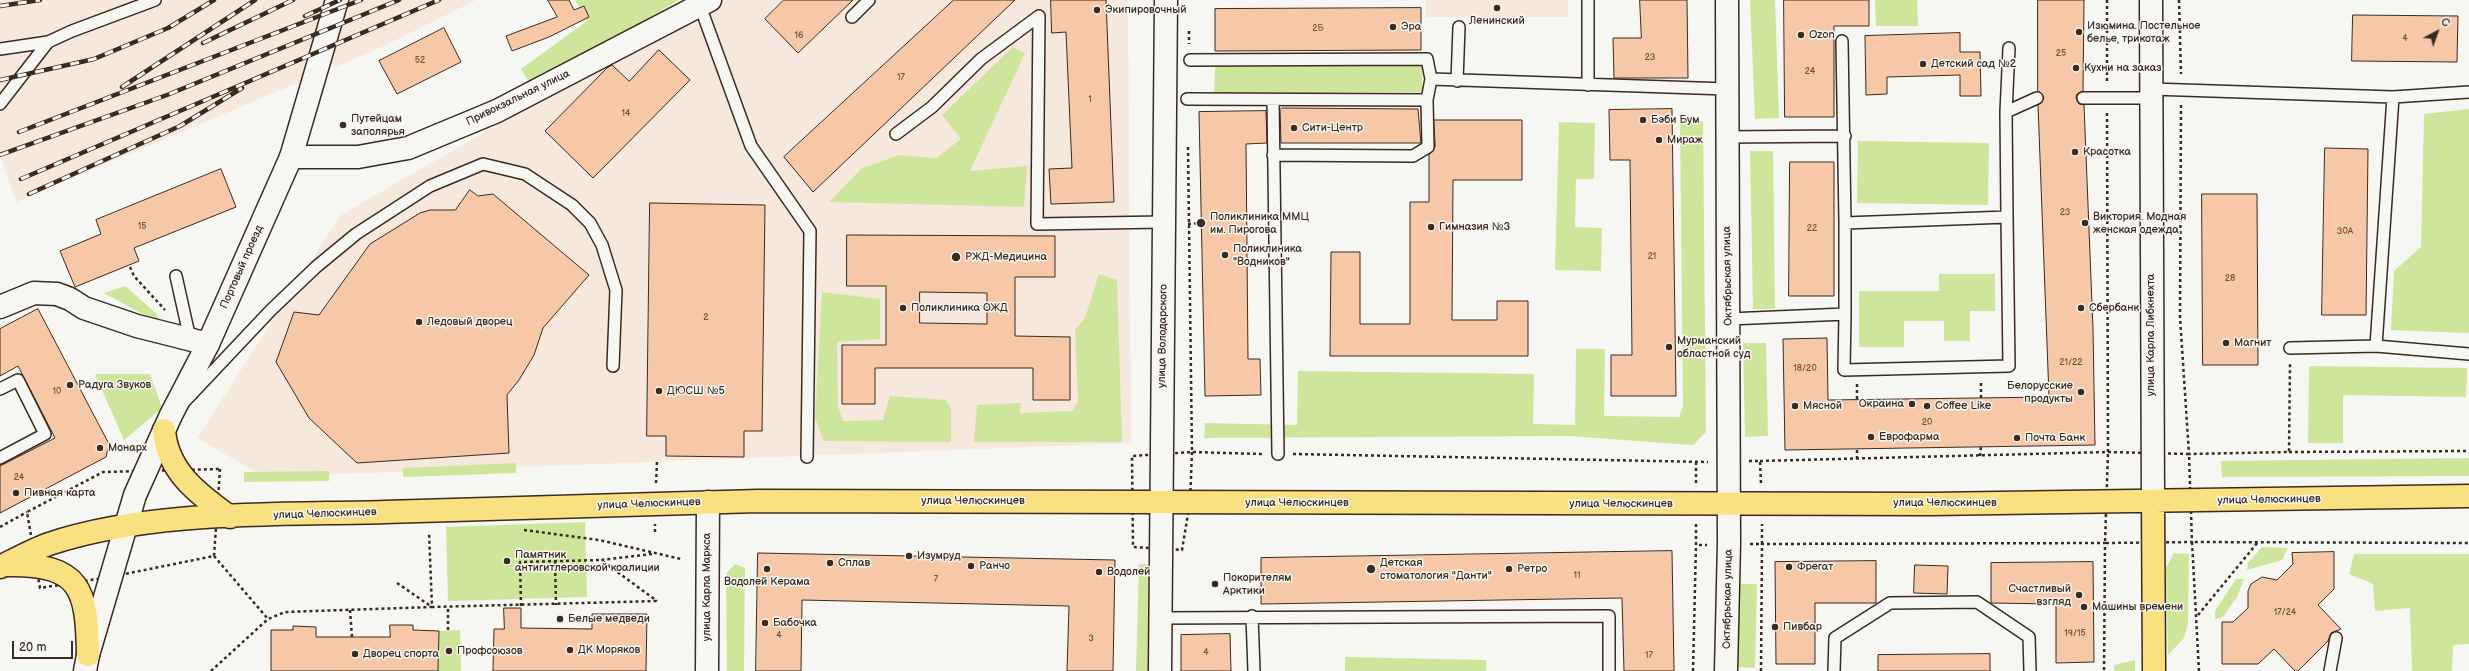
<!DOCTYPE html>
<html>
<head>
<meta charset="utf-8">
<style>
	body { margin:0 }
	#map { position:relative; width:2469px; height:671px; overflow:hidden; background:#f6f6f2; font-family:"Balsamiq Sans",sans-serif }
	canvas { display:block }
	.north { position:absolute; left:2417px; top:12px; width:40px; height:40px; -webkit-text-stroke:3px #f6f6f2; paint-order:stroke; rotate:41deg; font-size:11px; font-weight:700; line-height:16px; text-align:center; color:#3b2a1e }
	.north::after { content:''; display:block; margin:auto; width:14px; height:18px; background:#3b2a1e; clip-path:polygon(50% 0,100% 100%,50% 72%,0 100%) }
	.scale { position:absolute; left:12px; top:641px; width:61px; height:18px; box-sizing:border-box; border:2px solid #3b2a1e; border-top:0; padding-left:5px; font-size:12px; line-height:14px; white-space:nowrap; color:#3b2a1e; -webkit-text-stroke:3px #f6f6f2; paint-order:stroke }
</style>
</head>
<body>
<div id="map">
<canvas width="2469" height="671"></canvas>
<div class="north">С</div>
<div class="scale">20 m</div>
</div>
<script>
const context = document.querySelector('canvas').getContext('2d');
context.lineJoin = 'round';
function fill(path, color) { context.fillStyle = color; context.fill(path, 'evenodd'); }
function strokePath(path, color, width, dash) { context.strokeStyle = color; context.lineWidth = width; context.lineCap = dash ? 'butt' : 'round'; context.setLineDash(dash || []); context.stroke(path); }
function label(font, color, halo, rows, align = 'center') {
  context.font = font + ' "Balsamiq Sans",sans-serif'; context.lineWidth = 3; context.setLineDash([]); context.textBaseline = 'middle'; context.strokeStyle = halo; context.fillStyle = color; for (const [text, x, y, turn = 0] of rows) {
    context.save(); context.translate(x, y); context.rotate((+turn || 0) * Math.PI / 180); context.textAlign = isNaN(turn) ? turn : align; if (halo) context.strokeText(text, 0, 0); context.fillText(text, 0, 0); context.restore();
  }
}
fill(new Path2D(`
	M0,0H476L382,47L16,202L0,156Z
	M714,0H1128L1131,443L265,477L197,438L341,215Z
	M1426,0H1568V17H1426Z`), '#f6e8dc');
fill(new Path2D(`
	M575,0H679L532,87L521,69L587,21Z
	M1750,0H1775L1779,118L1755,119Z
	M1875,0H1917L1918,26H1876Z
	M1013,47L1025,53L970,171L1027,166L1024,207L829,202L861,169L899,155L936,158L961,139L942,115Z
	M1422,65V92L1214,93L1215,67Z
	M2469,109V333L2391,330L2394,271L2421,247L2424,114Z
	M1680,121H1703L1706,432L1693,445L1568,436L1204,438L1205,423L1297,425L1298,371L1534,374L1533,424L1575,425L1576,349H1605L1604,416L1679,417L1683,406Z
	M1559,122L1595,123L1594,179H1576L1575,227L1602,228L1601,271L1555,270Z
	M1858,141L1989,143L1988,205L1857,203Z
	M1750,151H1773L1775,309H1753Z
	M1099,274L1117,280L1122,442H974L977,405L1021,403L1020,413L1072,411L1078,402L1075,330L1085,318Z
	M1939,274H1995V311H1970V341H1944V321H1904V347H1859V291H1939Z
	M125,286L158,315L157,322L104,293Z
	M822,292L880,299V339L837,342L838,407L843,421L883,420L890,396L946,400L951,409V442L824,441L815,418Z
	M1743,343H1766L1768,436L1745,437Z
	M2309,366L2467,368L2466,397L2343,395V443H2308Z
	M95,374H150L162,408L124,440Z
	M2469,458V476L2222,477L2221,461Z
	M516,463V473L403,477V468Z
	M329,471V481L244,482V472Z
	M585,522L587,597L448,601L446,527Z
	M2262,547L2288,548L2282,560L2247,570L2248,563Z
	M2174,553L2189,554L2188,624L2184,638L2168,655L2166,568Z
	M2354,554H2469V644L2453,645L2452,671H2412L2410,608L2375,611L2373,584L2349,574Z
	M735,564L745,568L744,671H727L726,574Z
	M1139,564L1156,565L1153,671H1136Z
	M2236,579H2244L2237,597L2223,617L2215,619V611Z
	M1737,584H1757L1755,668L1735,667Z
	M460,630L461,671H438L439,631Z
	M1345,657L1486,660V671H1345Z
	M2135,660V671H2114V665Z`), '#cee69b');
const building = new Path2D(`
	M548,0H569L574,10L584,6L589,17L549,37L512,51L506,36L557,17Z
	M784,0H853L798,53L765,19Z
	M954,0H1015L813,192L784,157Z
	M1051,0H1106L1114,202L1051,204L1049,169L1072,168L1066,32L1052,33Z
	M1640,0H1687L1688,78H1614L1613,38H1641Z
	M1784,0H1869V26H1834V117H1785Z
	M2038,0H2084L2083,91L2077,94L2076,98L2079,104L2084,105L2093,329L2095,445L1785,450L1783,339L1827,338L1828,400L2049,397L2038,105L2044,98L2041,93L2038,91Z
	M1421,8V50L1215,51V9Z
	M2353,15L2458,16L2457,62L2352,61Z
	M444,28L461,62L397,94L379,61Z
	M1960,33V52H1980L1981,96H1960V75L1887,77V94L1866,95L1865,36Z
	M659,50L690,80L593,178L545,131L607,68L612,65L629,81Z
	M1282,108L1418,109L1421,143H1281L1280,110Z
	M1672,109L1676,396H1611V355H1632L1630,160H1610L1609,110Z
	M1266,111L1267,143L1246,144L1248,359H1260L1261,395L1205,396L1199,112Z
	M1434,120H1522V180H1453L1452,320H1497V301H1528V356H1330L1331,252H1360V324H1410V202H1429V155L1435,147Z
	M2325,148L2368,149L2366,315H2322Z
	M1790,162H1834V296H1789Z
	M221,169L236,207L134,248L139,261L75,287L60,251L101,234L96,220Z
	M470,190L478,196L493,194L589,275L543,328L534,355L519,380L507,395L509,453L357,463L309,418L276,362L294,312L319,315L370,244L420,213L430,210H455Z
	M2202,194H2257L2258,365H2203Z
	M650,203L765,205L762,431H744V457L666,456V436H647Z
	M847,235L1055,236V277H1015V336L1070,337V400H1033V368H875V404H842V345H886V286H847ZM920,292L987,293V324L920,323Z
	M38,309L109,444L106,457L0,513V466L55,438L18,366L0,376V329Z
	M1672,551L1674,671H1624L1622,598L1261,604V558Z
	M2334,552V589L2318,605L2341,629L2331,633L2328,641L2298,671H2295L2274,649L2258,664H2222V622H2233L2248,608V591L2251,584L2262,577L2277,580L2293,564L2292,553Z
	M758,553L1115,560L1113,671H1067L1069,606L802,600L801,671H756Z
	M1876,561V603H1815V664H1776L1775,562Z
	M2093,562L2094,662L2056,663V604L1991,603V563Z
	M1915,565L1948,566L1947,594L1914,593Z
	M504,608H521V628L592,629V614H647L646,671H493L494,629H504Z
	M390,625H413V630L439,631L438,671H271V630H293V626L316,627V637H390Z
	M1230,634L1231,671H1181V635Z
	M1990,654V671H1878V655Z`);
fill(building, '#f7c8a7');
strokePath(building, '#3b2a1e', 1);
const service = new Path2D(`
	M700,6L751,146L810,231L807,457
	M852,17L869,0
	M1842,41L1845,223
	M0,49L48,42
	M1431,79L1727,89
	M1457,81L1459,27
	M1588,85V0
	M2152,89L2393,97L2469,92
	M2083,98H2153
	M1187,99L1427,100L1431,79L1427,59L1190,60
	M1273,100L1278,454
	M0,104L48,42L72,31L155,0
	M2006,112L2037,98
	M896,134L932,107L981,59L1039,16L1037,224L1164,222
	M1726,137L1845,136
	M1273,155L1413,156L1428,147L1427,100
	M176,276L190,339
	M1845,314L1844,370L2009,366L2007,217
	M1729,319L1845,314V223L2007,217L2006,112L2009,48
	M2376,346L2393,97
	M2290,348L2376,346L2469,354
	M0,389L18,380L45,434L0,458
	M186,400L271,310L316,267L356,234L430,186L483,164L525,174L572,205L590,223L602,245L616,290L613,366
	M1252,616L1254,671
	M1160,618L1609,616V671
	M1834,671L1835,638L1890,603L1977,602L2029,637L2030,671
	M2330,671L2336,638`);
const minor = new Path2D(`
	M291,157H358L408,148L497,111L710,0
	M0,307L34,293L57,294L70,299L84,308L137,326L208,344
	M1160,671L1166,0
	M1726,671L1729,543L1727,0`);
const tertiary = new Path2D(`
	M2151,0L2153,502
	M85,671L88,655L135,495L171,415L208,344L291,157L337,0
	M707,671L708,502`);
const primary = new Path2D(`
	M164,430C167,471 198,494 230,517
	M2153,502L2154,671
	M8,565C81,564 87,589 88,655
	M0,567C16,559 32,550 49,544C150,510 279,515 385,512C509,508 633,504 758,501L1931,504L2469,496`);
strokePath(service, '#3b2a1e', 14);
strokePath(minor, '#3b2a1e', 25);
strokePath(tertiary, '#3b2a1e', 25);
strokePath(primary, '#3b2a1e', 25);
strokePath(new Path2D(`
	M2107,0V83
	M2179,0L2181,74
	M1189,31V44
	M2181,105L2180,317L2189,454L2289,452L2290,364
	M1188,147L1192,452L1262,454
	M1188,224L1201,223
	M130,267L134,276L165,310
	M1857,384V400
	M1981,398V383
	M1192,452L1190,502L1182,550L1133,547L1132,456Z
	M2108,452L2189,454L2192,542L2105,543Z
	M2289,452L2469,451
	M1293,454L1708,462
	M1980,456L1981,447
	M1857,459V449
	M1749,461H1760L1761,483
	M1760,461L2108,452L2107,112
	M1696,462V483
	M220,469L214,556L110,577L40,588L27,512L103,472Z
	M656,483L657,462
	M1696,524V545H1707
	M0,527L27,512
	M524,530L599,540L681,559
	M655,532V524
	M1750,544H1762V524
	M652,554L601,560L657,601
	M214,556L268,619
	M555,561L556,605
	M397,583L432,607L658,601
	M521,606L520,562L601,560
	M350,610L352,637
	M2198,615L2258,542
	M448,630V607
	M211,671L268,619L285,612L432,607L429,532
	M1693,671L1696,545
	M1761,671L1762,544L2105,543L2104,671
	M2199,671L2192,542L2469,543`), '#3b2a1e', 2.5, [3, 3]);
strokePath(service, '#f6f6f2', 11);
strokePath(minor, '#f6f6f2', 22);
strokePath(tertiary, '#f6f6f2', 22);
strokePath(primary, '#f9e181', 22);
const rail = new Path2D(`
	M0,6L40,0
	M305,16L340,0
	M203,43L293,0
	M0,80L94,59L168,28L214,0
	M122,87L255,0
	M19,132L361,0
	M0,155L167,95L399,0
	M21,179L439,0
	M29,194L180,126L242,88`);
strokePath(rail, '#3b2a1e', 4.5);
strokePath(rail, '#f6f6f2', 3, [9]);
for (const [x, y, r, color] of [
	[1497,8,4,"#3b2a1e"],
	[1097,10,4,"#3b2a1e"],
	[1393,27,4,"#3b2a1e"],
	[2079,32,4,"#3b2a1e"],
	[1801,35,4,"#3b2a1e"],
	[1923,64,4,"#3b2a1e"],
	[2076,68,4,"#3b2a1e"],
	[1643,120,4,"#3b2a1e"],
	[343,125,4,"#3b2a1e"],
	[1294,128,4,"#3b2a1e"],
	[1659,140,4,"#3b2a1e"],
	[2075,152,4,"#3b2a1e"],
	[1201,223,5,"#3b2a1e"],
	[2085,223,4,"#3b2a1e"],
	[1431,227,4,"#3b2a1e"],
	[1225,255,4,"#3b2a1e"],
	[956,257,5,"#3b2a1e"],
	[903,308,4,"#3b2a1e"],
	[2081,308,4,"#3b2a1e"],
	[419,322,4,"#3b2a1e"],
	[2226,343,4,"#3b2a1e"],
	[1669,347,4,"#3b2a1e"],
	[70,385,4,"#3b2a1e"],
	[659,391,4,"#3b2a1e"],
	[2081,392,4,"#3b2a1e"],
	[1912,404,4,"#3b2a1e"],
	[1795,406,4,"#3b2a1e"],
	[1927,406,4,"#3b2a1e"],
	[1871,437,4,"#3b2a1e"],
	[2017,438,4,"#3b2a1e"],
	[100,448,4,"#3b2a1e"],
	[16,493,4,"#3b2a1e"],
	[909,556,4,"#3b2a1e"],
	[507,561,4,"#3b2a1e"],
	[830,563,4,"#3b2a1e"],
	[971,566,4,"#3b2a1e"],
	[1789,567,4,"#3b2a1e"],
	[767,569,4,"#3b2a1e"],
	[1371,569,5,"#3b2a1e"],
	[1509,569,4,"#3b2a1e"],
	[1099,572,4,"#3b2a1e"],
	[1215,584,4,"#3b2a1e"],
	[2079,595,4,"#3b2a1e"],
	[2084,607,4,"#3b2a1e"],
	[560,619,4,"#3b2a1e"],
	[765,623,4,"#3b2a1e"],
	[1775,627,4,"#3b2a1e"],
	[570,650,4,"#3b2a1e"],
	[449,651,4,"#3b2a1e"],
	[355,654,4,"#3b2a1e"]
]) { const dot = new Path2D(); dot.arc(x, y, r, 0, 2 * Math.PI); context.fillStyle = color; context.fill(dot); strokePath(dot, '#f6f6f2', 1.5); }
label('9px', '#6a5240', null, [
	["2Б",1318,29],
	["16",799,36],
	["4",2405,39],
	["25",2061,54],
	["23",1650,58],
	["52",420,61],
	["24",1810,72],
	["17",901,78],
	["1",1090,100],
	["14",626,114],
	["23",2065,213],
	["15",142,227],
	["22",1812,229],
	["30А",2345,232],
	["21",1652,257],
	["28",2230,279],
	["2",706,318],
	["21/22",2071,363],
	["18/20",1805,369],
	["10",57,392],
	["20",1927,423],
	["24",19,478],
	["11",1577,576],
	["7",936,580],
	["17/24",2285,613],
	["19/15",2075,634],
	["4",779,636],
	["3",1091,639],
	["4",1206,653],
	["17",1649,656]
]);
label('11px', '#3b2a1e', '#f6f6f2', [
	["Экипировочный",1105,10],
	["Ленинский",1497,21,"center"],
	["Изюмина. Постельное",2087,26],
	["белье, трикотаж",2087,39],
	["Эра",1401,27],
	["Ozon",1809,35],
	["Детский сад №2",1931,64],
	["Кухни на заказ",2084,68],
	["Путейцам",351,119],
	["заполярья",351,132],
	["Бэби Бум",1651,120],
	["Сити-Центр",1302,128],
	["Мираж",1667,140],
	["Красотка",2083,152],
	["Поликлиника ММЦ",1210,217],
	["им. Пирогова",1210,230],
	["Виктория. Модная",2093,217],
	["женская одежда",2093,230],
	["Гимназия №3",1439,227],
	["Поликлиника",1233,249],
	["\"Водников\"",1233,262],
	["РЖД-Медицина",965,257],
	["Поликлиника ОЖД",911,308],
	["Сбербанк",2089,308],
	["Ледовый дворец",427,322],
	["Мурманский",1677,341],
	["областной суд",1677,354],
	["Магнит",2234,343],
	["Радуга Звуков",78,385],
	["Белорусские",2073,386,"right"],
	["продукты",2073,399,"right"],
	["ДЮСШ №5",667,391],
	["Окраина",1904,404,"right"],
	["Мясной",1803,406],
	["Coffee Like",1935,406],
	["Еврофарма",1879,437],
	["Почта Банк",2025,438],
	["Монарх",108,448],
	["Пивная карта",24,493],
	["Памятник",515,555],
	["антигитлеровской коалиции",515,568],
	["Изумруд",917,556],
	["Сплав",838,563],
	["Детская",1380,563],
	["стоматология \"Данти\"",1380,576],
	["Ранчо",979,566],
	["Фрегат",1797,567],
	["Ретро",1517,569],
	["Водолей",1107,572],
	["Покорителям",1223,578],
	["Арктики",1223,591],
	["Водолей Керама",767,582,"center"],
	["Счастливый",2071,589,"right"],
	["взгляд",2071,602,"right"],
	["Машины времени",2092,607],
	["Белые медведи",568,619],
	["Бабочка",773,623],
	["Пивбар",1783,627],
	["ДК Моряков",578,650],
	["Профсоюзов",457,651],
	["Дворец спорта",363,654]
], 'left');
label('11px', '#3b2a1e', '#f6f6f2', [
	["Привокзальная улица",518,98,-26],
	["Портовый проезд",242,267,-66],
	["Октябрьская улица",1728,276,-91],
	["улица Карла Либкнехта",2151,335,-90],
	["улица Володарского",1163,336,-89],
	["улица Челюскинцев",2269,500,-1],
	["улица Челюскинцев",973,501],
	["улица Челюскинцев",1297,503],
	["улица Челюскинцев",1945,503],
	["улица Челюскинцев",649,504,-2],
	["улица Челюскинцев",1621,504],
	["улица Челюскинцев",325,514,-2],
	["улица Карла Маркса",707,587,-90],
	["Октябрьская улица",1728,599,-89]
]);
</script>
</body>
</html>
